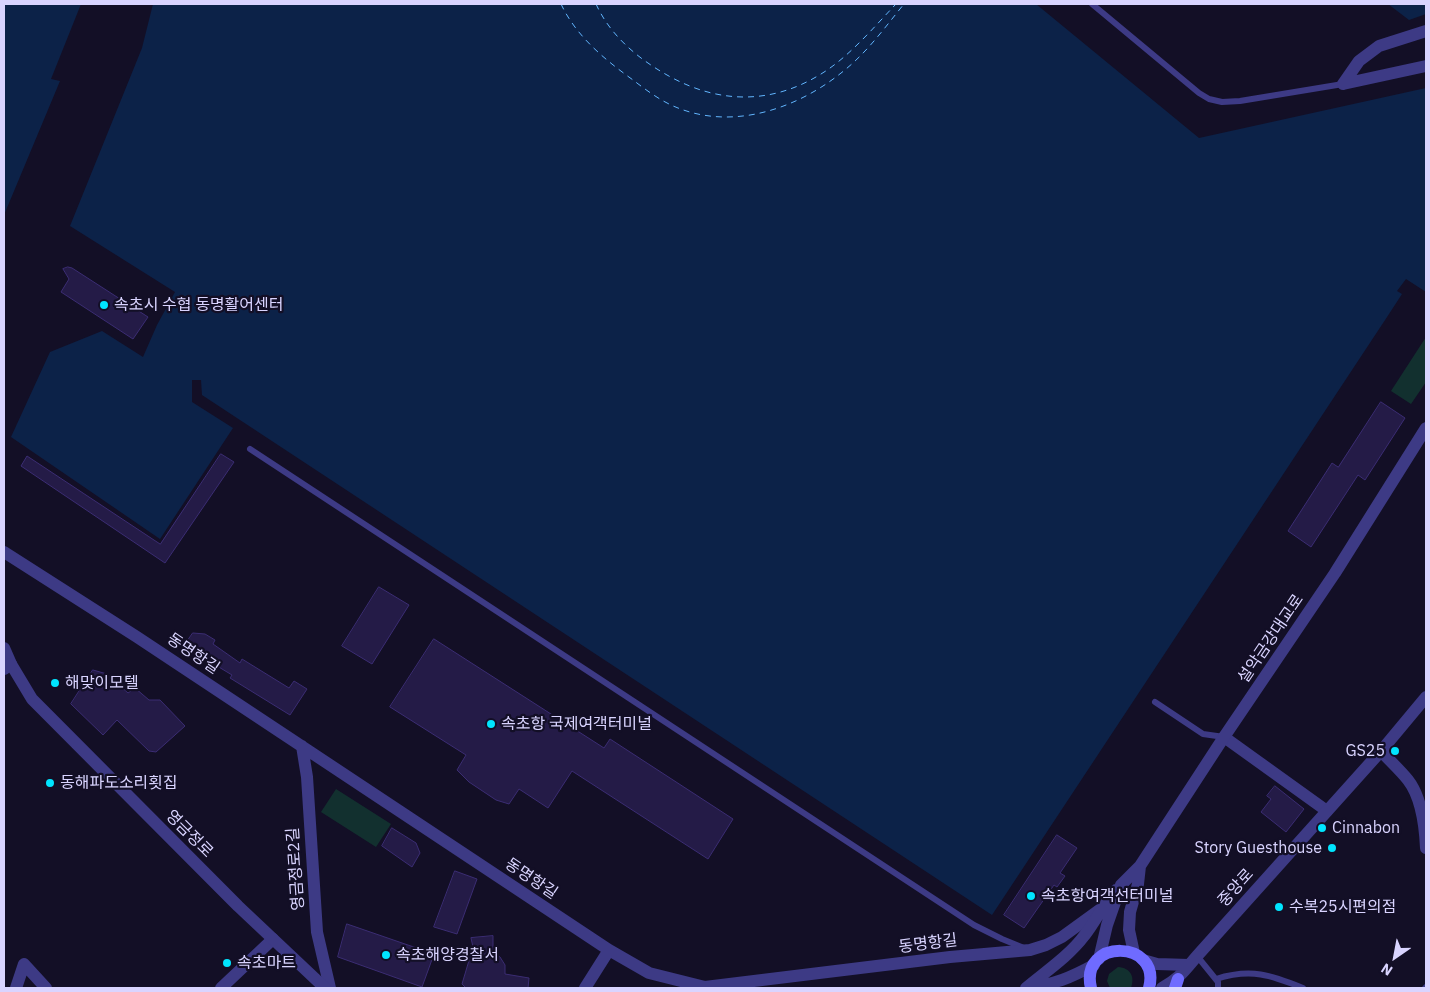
<!DOCTYPE html>
<html>
<head>
<meta charset="utf-8">
<style>
	body { margin:0 }
	#map { position:relative; width:1430px; height:992px; overflow:hidden; background:#130f26; font-family:"IBM Plex Sans",sans-serif }
	canvas { display:block }
	.frame { position:absolute; inset:0; border:5px solid #d9d4ff; pointer-events:none }
	.north { position:absolute; left:1370px; top:932px; width:50px; height:50px; -webkit-text-stroke:4px #130f26; paint-order:stroke; rotate:213deg; font-size:14px; font-weight:700; line-height:20px; text-align:center; color:#d9d4ff }
	.north::after { content:''; display:block; margin:auto; width:18px; height:22px; background:#d9d4ff; clip-path:polygon(50% 0,100% 100%,50% 72%,0 100%) }
</style>
</head>
<body>
<div id="map">
<canvas width="1430" height="992"></canvas>
<div class="frame"></div>
<div class="north">N</div>
</div>
<script>
const context = document.querySelector('canvas').getContext('2d');
context.lineJoin = 'round';
function fill(path, color) { context.fillStyle = color; context.fill(path, 'evenodd'); }
function strokePath(path, color, width, dash) { context.strokeStyle = color; context.lineWidth = width; context.lineCap = dash ? 'butt' : 'round'; context.setLineDash(dash || []); context.stroke(path); }
function label(font, color, halo, rows, align = 'center') {
  context.font = font + ' "IBM Plex Sans","Noto Sans KR",sans-serif'; context.lineWidth = 4.5; context.setLineDash([]); context.textBaseline = 'middle'; context.strokeStyle = halo; context.fillStyle = color; for (const [text, x, y, turn = 0] of rows) {
    context.save(); context.translate(x, y); context.rotate((+turn || 0) * Math.PI / 180); context.textAlign = isNaN(turn) ? turn : align; if (halo) context.strokeText(text, 0, 0); context.fillText(text, 0, 0); context.restore();
  }
}
fill(new Path2D(`
	M1426,337V382L1411,404L1391,391Z
	M336,789L391,824L376,847L321,812Z
	M1118,967C1131,968 1135,977 1131,988H1110L1107,981L1109,974Z`), '#12302f');
fill(new Path2D(`
	M4,4H81L51,79L60,81L4,215Z
	M153,4H1036L1199,138L1426,88V292L1406,279L1397,291L1402,294L1389,314L992,915L202,395L201,380H192V402L233,428L160,539L11,437L50,352L102,331L143,357L157,325L175,292L70,226L142,48Z
	M1388,4H1426V14L1409,20Z`), '#0c2248');
strokePath(new Path2D(`
	M561,4C576,36 604,59 633,80C646,90 662,102 678,108C736,131 801,107 846,69C869,50 886,26 904,4
	M596,4C610,35 637,58 667,75C718,104 771,105 821,74C849,57 874,27 896,4`), '#62b6ff', 1, [6, 5]);
const building = new Path2D(`
	M68,267L72,268L148,317L133,339L61,292L69,279L63,269Z
	M1381,402L1405,418L1365,480L1358,475L1311,547L1288,531L1332,463L1338,467Z
	M221,454L234,462L165,563L21,466L27,456L160,544Z
	M379,587L409,605L372,664L342,646Z
	M193,633L205,634L215,640L213,644L240,663L242,659L289,688L294,681L307,689L290,715L230,678L232,675L184,646Z
	M434,639L604,748L610,739L733,819L708,859L572,771L548,808L519,789L509,804L496,800L469,782L457,770L466,755L390,707Z
	M93,670L107,674L128,693L135,688L149,700H160L185,726L156,752L149,751L117,720L103,735L71,704Z
	M1275,786L1304,809L1286,832L1261,812L1271,799L1267,796Z
	M392,828L416,843L420,853L412,867L382,846Z
	M1057,835L1077,848L1060,873L1065,876L1057,887L1054,885L1024,928L1004,915Z
	M455,871L477,879L457,934L434,927Z
	M347,924L434,954L422,987L338,957Z
	M493,936V952L500,957L505,965V974L529,978L528,988H466L462,984L473,947L471,938Z`);
fill(building, '#241b47');
strokePath(building, '#3b2d73', 1);
strokePath(new Path2D(`
	M1092,4L1199,93L1209,99L1222,102L1240,101L1343,84
	M250,449L974,925L1002,939L1024,948
	M1155,702L1203,734L1224,737
	M1197,956L1218,982V988
	M1216,979C1251,968 1271,975 1303,988
	M1425,988L1426,987`), '#3d3a85', 6);
strokePath(new Path2D(`
	M1343,84L1359,61L1379,46L1426,31
	M1343,84L1426,66
	M4,552L137,637L609,950L649,973L705,987L950,957L1030,950L1046,945L1062,937L1102,908
	M4,648L11,664
	M1224,737L1327,811
	M302,746L307,777L317,932L330,988
	M1381,751C1390,761 1400,770 1408,780C1422,798 1425,826 1426,848
	M16,988L24,964L46,988
	M221,988L273,939
	M585,988L609,950`), '#3d3a85', 12);
strokePath(new Path2D(`
	M4,669L11,664L32,699L238,906L325,988
	M1134,953L1129,930L1130,912L1138,884L1140,866
	M1099,959L1107,925L1121,885L1140,866L1224,737L1335,573L1426,428
	M1143,960L1157,964L1189,965
	M1026,988C1045,972 1069,956 1084,936C1096,921 1103,904 1116,890
	M1028,988C1055,984 1070,978 1094,965
	M1162,988C1180,978 1184,971 1197,956L1381,751L1426,697`), '#3d3a85', 12);
strokePath(new Path2D(`
	M1091,988C1079,938 1162,939 1149,988
	M1175,988L1178,979`), '#6f6bff', 12);
for (const [x, y, r, color] of [
	[104,305,5,"#00e5ff"],
	[55,683,5,"#00e5ff"],
	[491,724,5,"#00e5ff"],
	[1395,751,5,"#00e5ff"],
	[50,783,5,"#00e5ff"],
	[1322,828,5,"#00e5ff"],
	[1332,848,5,"#00e5ff"],
	[1031,896,5,"#00e5ff"],
	[1279,907,5,"#00e5ff"],
	[386,955,5,"#00e5ff"],
	[227,963,5,"#00e5ff"]
]) { const dot = new Path2D(); dot.arc(x, y, r, 0, 2 * Math.PI); context.fillStyle = color; context.fill(dot); strokePath(dot, '#130f26', 2); }
label('16px', '#d9d4ff', '#130f26', [
	["속초시 수협 동명활어센터",114,305],
	["해맞이모텔",65,683],
	["속초항 국제여객터미널",501,724],
	["GS25",1385,751,"right"],
	["동해파도소리횟집",60,783],
	["Cinnabon",1332,828],
	["Story Guesthouse",1322,848,"right"],
	["속초항여객선터미널",1041,896],
	["수복25시편의점",1289,907],
	["속초해양경찰서",396,955],
	["속초마트",237,963]
], 'left');
label('16px', '#d9d4ff', '#130f26', [
	["설악금강대교로",1271,639,-56],
	["동명항길",193,654,34],
	["영금정로",189,834,45],
	["영금정로2길",296,869,-94],
	["동명항길",531,879,34],
	["중앙로",1236,888,-48],
	["동명항길",928,944,-7]
]);
</script>
</body>
</html>
